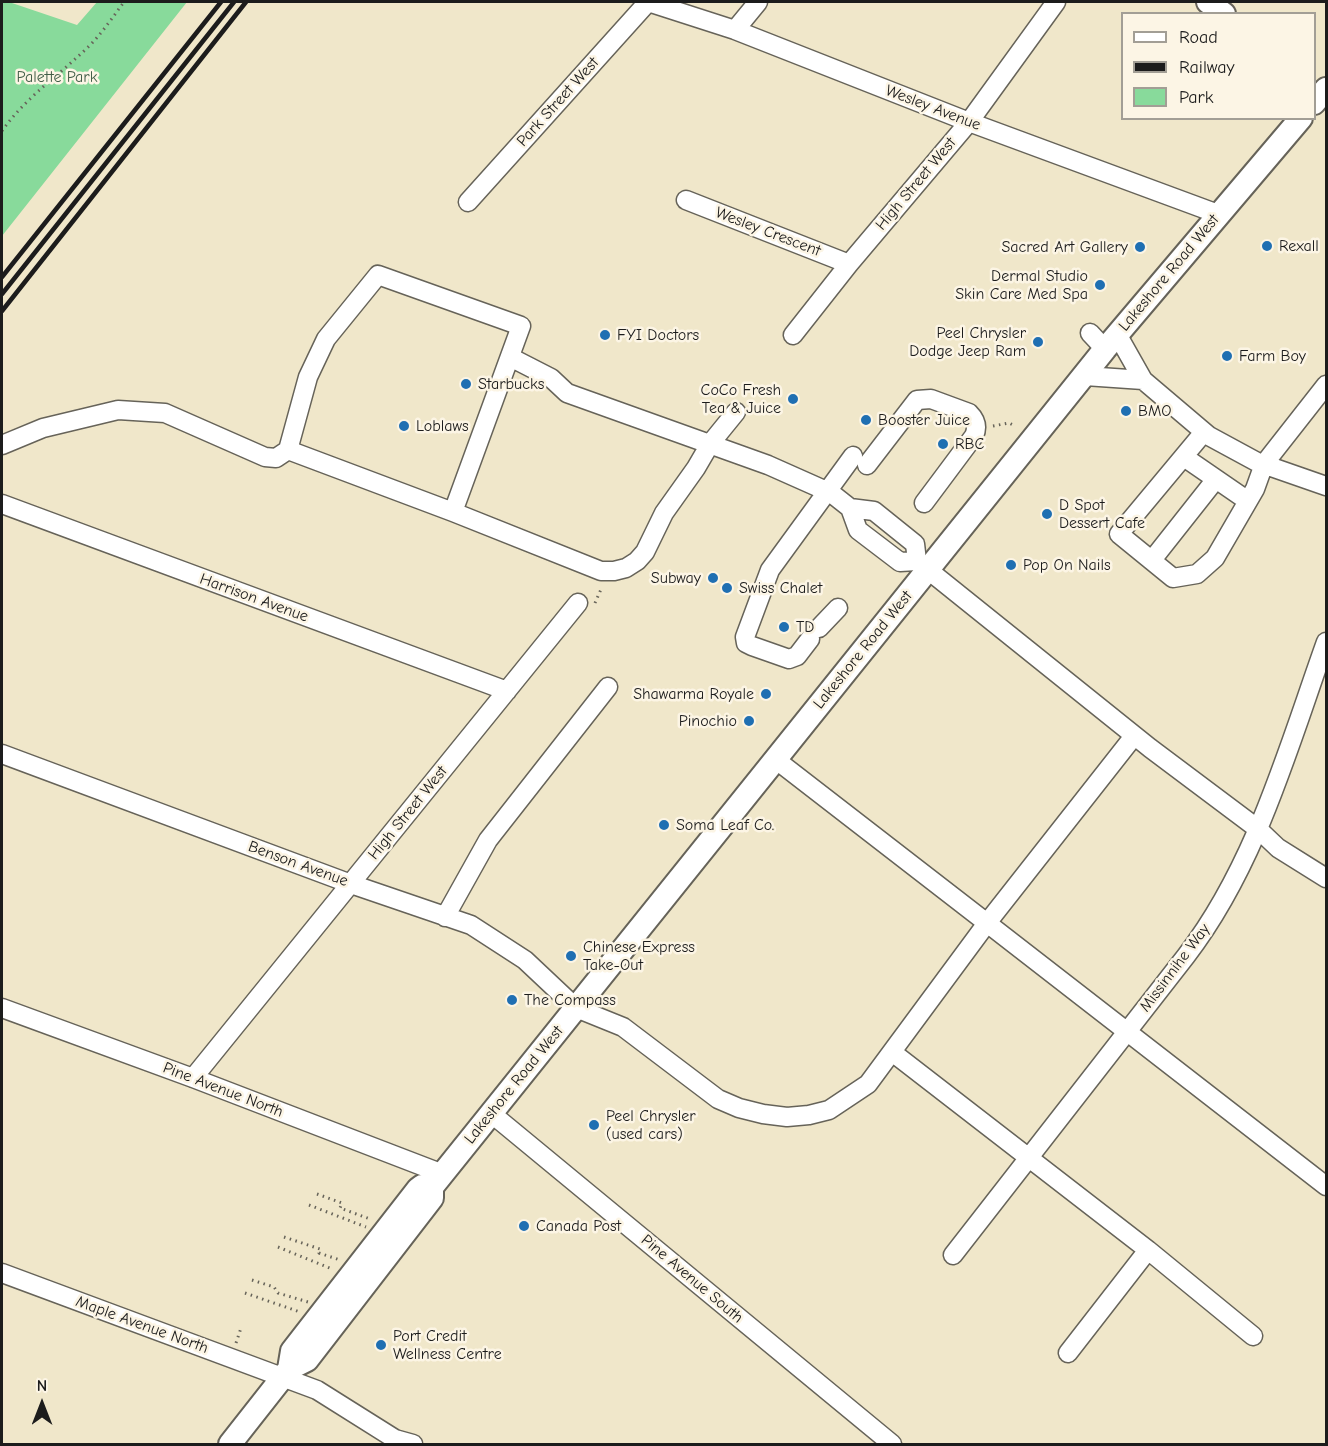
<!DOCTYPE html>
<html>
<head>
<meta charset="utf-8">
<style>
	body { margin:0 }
	#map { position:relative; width:1328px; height:1446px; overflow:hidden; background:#f0e7ca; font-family:"Comic Neue",sans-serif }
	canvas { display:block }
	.frame { position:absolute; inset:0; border:3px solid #1c1c1c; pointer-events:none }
	.legend { position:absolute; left:1121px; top:12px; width:195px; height:108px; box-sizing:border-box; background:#fcf5e5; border:2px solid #a29e95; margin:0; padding:8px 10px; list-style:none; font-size:18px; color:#1c1c1c }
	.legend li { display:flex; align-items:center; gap:12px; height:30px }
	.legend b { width:30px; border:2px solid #a29e95 }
	.north { position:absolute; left:12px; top:1374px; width:60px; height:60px; -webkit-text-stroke:4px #fcf5e5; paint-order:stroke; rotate:0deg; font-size:16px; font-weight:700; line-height:24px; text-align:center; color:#1c1c1c }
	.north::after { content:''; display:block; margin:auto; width:21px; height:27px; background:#1c1c1c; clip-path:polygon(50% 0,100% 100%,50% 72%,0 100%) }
</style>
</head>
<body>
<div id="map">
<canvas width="1328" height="1446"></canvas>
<div class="frame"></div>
<ul class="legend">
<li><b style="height:8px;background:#fff"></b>Road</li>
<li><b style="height:8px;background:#1c1c1c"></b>Railway</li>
<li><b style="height:16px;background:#88da9b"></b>Park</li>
</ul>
<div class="north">N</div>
</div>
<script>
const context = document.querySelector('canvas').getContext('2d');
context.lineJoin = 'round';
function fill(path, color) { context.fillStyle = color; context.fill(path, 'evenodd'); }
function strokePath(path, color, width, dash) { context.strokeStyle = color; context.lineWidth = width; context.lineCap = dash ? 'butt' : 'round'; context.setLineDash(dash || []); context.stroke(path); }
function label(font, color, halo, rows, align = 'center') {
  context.font = font + ' "Comic Neue",sans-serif'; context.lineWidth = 5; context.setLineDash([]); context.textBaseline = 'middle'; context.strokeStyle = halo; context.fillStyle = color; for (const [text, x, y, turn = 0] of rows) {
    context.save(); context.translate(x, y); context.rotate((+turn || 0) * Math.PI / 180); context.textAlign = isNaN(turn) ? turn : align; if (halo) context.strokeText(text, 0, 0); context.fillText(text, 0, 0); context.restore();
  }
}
fill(new Path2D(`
	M2,2H9L77,25L97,2H187L2,236Z`), '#88da9b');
const minor = new Path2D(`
	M648,2L735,30L969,122L1218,214
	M735,30L758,2
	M686,200L849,264
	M468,202L648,2
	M1090,333L1105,349
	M1117,334L1143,380L1209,436L1257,462L1326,486
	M793,335L849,264L969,122L1056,2
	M510,357L551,378L567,393L768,465L831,493L850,508L858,530L900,562L917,561L1150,748L1258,829L1278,848L1326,878
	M1085,376L1143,380
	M1204,432L1119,534L1173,578L1197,574L1215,558L1255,489L1264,464L1326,385
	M2,445L43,428L118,410L165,413L265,457L276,458L288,450
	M1184,457L1248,501
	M867,465L917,400L931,399L969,413C976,420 978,427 974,436L924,503
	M2,504L507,691
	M850,508L874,511L915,544L917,561
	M453,512L521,326L378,275L326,339L308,377L288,450L453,512L601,571H614L626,568L637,561L645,552L664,513L696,468L710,444L736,412
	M1152,560L1216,479
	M819,628L838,608
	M810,639L797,656L789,659L752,646L746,643L745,637L770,570L853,456
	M2,754L351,884L471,925L525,960L576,1008L623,1027L718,1099L739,1108L763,1114L787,1117L809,1115L829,1110L868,1084L987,923L1326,1186
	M775,759L987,923L1134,736
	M445,917L488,840L608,687
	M2,1008L193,1078L443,1174
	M892,1052L1148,1250L1253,1336
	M193,1078L578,603
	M492,1114L892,1444
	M953,1255L1186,956C1256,865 1288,748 1326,642
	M2,1273L317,1390L395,1439L413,1444
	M1068,1353L1148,1250`);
const major = new Path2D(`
	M1208,2L1224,14
	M1314,103L1326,89
	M289,1369L292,1351L418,1189L422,1186L432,1187
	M230,1444L289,1369L307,1360L432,1198V1187L1105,349L1301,118`);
strokePath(minor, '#666359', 21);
strokePath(major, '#666359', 26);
strokePath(new Path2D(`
	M2,131C25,98 57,77 86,49C101,35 112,18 124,2
	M993,426L1009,423L1013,425
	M595,603L602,587
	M317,1194L342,1203L340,1208L370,1219
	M309,1205L366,1227
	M284,1237L320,1249L319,1253L340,1260
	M278,1247L332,1269
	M252,1280L274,1287L278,1293L308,1302
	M245,1293L300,1312
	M236,1343L241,1328`), '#666359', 3, [1.5, 4.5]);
strokePath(minor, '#fff', 18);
strokePath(major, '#fff', 22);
strokePath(new Path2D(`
	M2,277L221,2
	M2,294L234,2
	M2,311L246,2`), '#1c1c1c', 4.5);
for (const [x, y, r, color] of [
	[1267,246,6,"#1f6fb2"],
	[1140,247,6,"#1f6fb2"],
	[1100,285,6,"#1f6fb2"],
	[605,335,6,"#1f6fb2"],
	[1038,342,6,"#1f6fb2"],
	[1227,356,6,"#1f6fb2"],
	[466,384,6,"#1f6fb2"],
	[793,399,6,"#1f6fb2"],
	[1126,411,6,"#1f6fb2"],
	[866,420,6,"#1f6fb2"],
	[404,426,6,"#1f6fb2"],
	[943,444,6,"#1f6fb2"],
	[1047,514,6,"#1f6fb2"],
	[1011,565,6,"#1f6fb2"],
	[713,578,6,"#1f6fb2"],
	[727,588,6,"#1f6fb2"],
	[784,627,6,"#1f6fb2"],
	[766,694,6,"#1f6fb2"],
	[749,721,6,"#1f6fb2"],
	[664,825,6,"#1f6fb2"],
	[571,956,6,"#1f6fb2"],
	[512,1000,6,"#1f6fb2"],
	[594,1125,6,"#1f6fb2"],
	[524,1226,6,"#1f6fb2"],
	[381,1345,6,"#1f6fb2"]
]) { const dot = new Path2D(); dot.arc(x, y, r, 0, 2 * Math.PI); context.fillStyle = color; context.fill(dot); strokePath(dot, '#fcf5e5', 2); }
label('16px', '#425e48', '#fcf5e5', [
	["Palette Park",57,77]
]);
label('16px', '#1c1c1c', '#fcf5e5', [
	["Park Street West",558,102,-48],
	["Wesley Avenue",933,108,21],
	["High Street West",916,184,-50],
	["Wesley Crescent",768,232,21],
	["Lakeshore Road West",1169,273,-50],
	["Harrison Avenue",254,598,20],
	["Lakeshore Road West",863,650,-51],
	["High Street West",408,813,-51],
	["Benson Avenue",298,864,20],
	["Missinnihe Way",1175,968,-53],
	["Lakeshore Road West",514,1085,-51],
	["Pine Avenue North",223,1090,21],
	["Pine Avenue South",692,1279,40],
	["Maple Avenue North",142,1325,20]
]);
label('16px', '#1c1c1c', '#fcf5e5', [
	["Rexall",1279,246],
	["Sacred Art Gallery",1128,247,"right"],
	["Dermal Studio",1088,276,"right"],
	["Skin Care Med Spa",1088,294,"right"],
	["Peel Chrysler",1026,333,"right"],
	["Dodge Jeep Ram",1026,351,"right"],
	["FYI Doctors",617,335],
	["Farm Boy",1239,356],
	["Starbucks",478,384],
	["CoCo Fresh",781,390,"right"],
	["Tea & Juice",781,408,"right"],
	["BMO",1138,411],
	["Booster Juice",878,420],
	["Loblaws",416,426],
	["RBC",955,444],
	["D Spot",1059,505],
	["Dessert Cafe",1059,523],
	["Pop On Nails",1023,565],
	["Subway",701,578,"right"],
	["Swiss Chalet",739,588],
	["TD",796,627],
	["Shawarma Royale",754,694,"right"],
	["Pinochio",737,721,"right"],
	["Soma Leaf Co.",676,825],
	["Chinese Express",583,947],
	["Take-Out",583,965],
	["The Compass",524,1000],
	["Peel Chrysler",606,1116],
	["(used cars)",606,1134],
	["Canada Post",536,1226],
	["Port Credit",393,1336],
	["Wellness Centre",393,1354]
], 'left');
</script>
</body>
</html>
